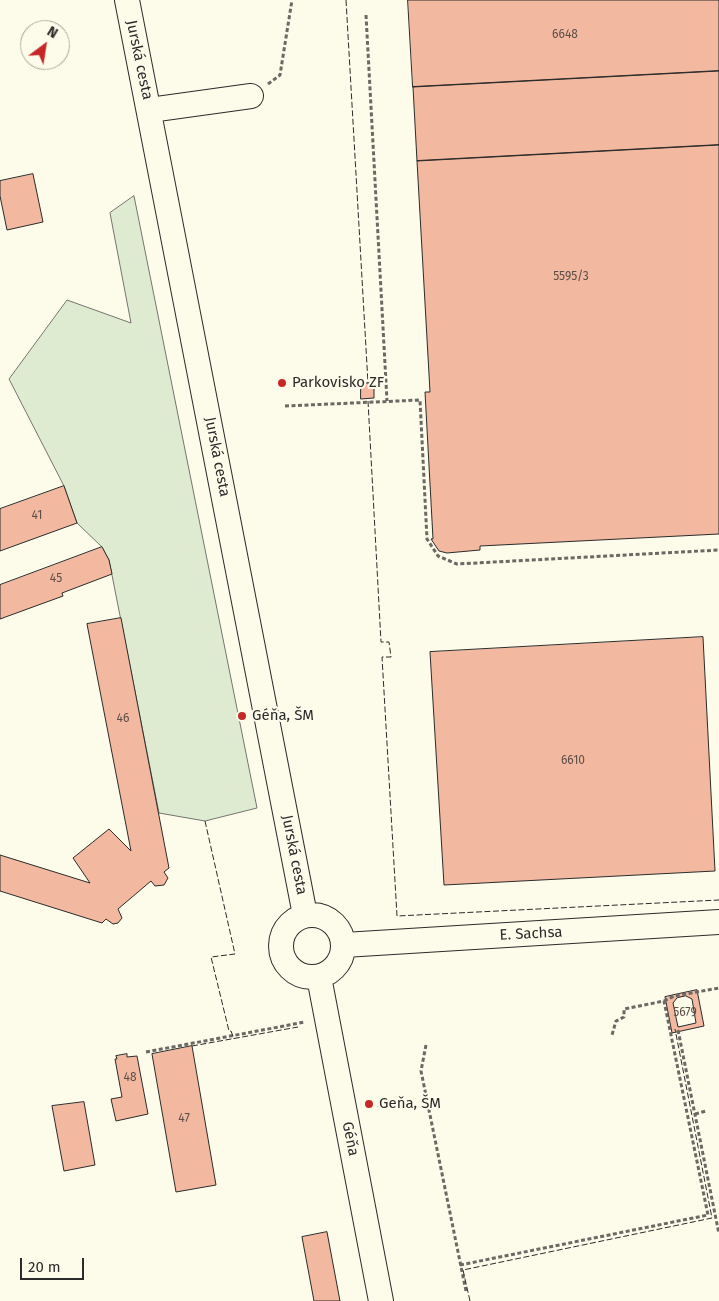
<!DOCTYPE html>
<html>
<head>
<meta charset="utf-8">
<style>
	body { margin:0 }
	#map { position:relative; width:719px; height:1301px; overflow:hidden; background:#fdfbea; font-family:"Fira Sans",sans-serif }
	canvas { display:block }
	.north { position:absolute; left:20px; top:20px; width:50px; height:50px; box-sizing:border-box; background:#fdfbea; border:1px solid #a9a89e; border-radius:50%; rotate:31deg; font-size:14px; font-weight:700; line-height:20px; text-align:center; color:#2b2b2b }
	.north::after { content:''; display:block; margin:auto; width:18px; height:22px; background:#c62828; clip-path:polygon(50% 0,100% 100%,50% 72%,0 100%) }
	.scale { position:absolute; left:20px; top:1258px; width:64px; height:22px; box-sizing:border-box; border:2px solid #2b2b2b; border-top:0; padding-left:6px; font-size:15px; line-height:18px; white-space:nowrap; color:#2b2b2b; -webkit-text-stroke:4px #fdfbea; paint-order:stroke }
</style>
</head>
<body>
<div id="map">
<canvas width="719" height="1301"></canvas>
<div class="north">N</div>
<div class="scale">20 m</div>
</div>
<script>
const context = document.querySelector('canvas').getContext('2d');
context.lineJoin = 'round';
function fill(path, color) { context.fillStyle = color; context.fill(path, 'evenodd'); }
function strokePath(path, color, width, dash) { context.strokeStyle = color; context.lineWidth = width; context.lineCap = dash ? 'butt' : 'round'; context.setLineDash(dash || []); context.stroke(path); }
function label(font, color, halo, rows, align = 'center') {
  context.font = font + ' "Fira Sans",sans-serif'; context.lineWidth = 4; context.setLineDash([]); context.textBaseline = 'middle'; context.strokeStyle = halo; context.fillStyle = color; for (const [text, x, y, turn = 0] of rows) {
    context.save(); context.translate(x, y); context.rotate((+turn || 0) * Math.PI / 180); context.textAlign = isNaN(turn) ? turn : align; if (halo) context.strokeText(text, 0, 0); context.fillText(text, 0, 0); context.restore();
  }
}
const green = new Path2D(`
	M134,196L257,808L205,821L159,813L109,560L102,547L77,523L64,486L9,379L67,300L131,323L110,213Z`);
fill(green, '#deebd1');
strokePath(green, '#74746e', 1);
const building = new Path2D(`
	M408,0H719V71L413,87Z
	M719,71V145L417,161L413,87Z
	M719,145V534L480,546V550L447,553L439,551L431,539H433L425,392H430L417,161Z
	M33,174L43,222L7,230L0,196V181Z
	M361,383H374V398L361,399Z
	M64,486L77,523L0,551V509Z
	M102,547L109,560L112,574L62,593L63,596L0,619V585Z
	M121,618L169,868L164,872L168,878L164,885L155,886L151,881L118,909L122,918L118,923L113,924L106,919L102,923L0,891V855L90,883L73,858L109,829L131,851L87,624Z
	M703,637L715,871L444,885L430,652Z
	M697,990L704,1026L672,1033L665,997Z
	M686,996L692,999L696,1023L678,1027L673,1003L677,998Z
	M192,1046L216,1185L176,1192L152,1054Z
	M127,1054V1057L137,1056L148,1114L116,1121L111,1099L122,1097L115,1059H117L116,1056Z
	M84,1102L95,1165L64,1171L52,1106Z
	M327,1232L340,1301H314L302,1237Z`);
fill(building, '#f2b8a0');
strokePath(building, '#2b2b2b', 1);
const minor = new Path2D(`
	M127,0L305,915
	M150,110L251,96
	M281 946a31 31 0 1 1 62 0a31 31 0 1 1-62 0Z
	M344,945L719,922
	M319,977L381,1301`);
strokePath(minor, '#2b2b2b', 26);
strokePath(new Path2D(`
	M366,15L387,401
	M268,84L280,75L292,0
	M285,406L420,400L427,539L438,556L457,564L719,550
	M664,1001L674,996L719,988
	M678,1030L719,1234
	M426,1045L421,1071L466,1291
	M146,1052L305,1022
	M695,1114L706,1111
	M460,1265L708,1215L664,1001L624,1009V1017L616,1021L612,1035`), '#6a6964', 3, [4, 2.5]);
strokePath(minor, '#fdfbea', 24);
strokePath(new Path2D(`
	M346,0L368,383
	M368,401L381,642H389L391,657H382L397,916L719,900
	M205,821L235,954L211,957L229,1031H231L234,1039
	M192,1046L298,1027
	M470,1301L463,1270L712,1218L675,1029`), '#2b2b2b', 1, [6, 2.5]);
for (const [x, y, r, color] of [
	[282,383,5,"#c62828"],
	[242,716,5,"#c62828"],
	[369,1104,5,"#c62828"]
]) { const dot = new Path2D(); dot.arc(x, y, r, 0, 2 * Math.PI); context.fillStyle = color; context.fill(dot); strokePath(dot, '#fdfbea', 2); }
label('12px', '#5d4e48', null, [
	["6648",565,35],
	["5595/3",571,277],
	["41",37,516],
	["45",56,579],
	["46",123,719],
	["6610",573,761],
	["5679",685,1013],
	["48",130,1078],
	["47",184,1119]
]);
label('15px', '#2b2b2b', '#fdfbea', [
	["Jurská cesta",139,60,78],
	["Jurská cesta",217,457,79],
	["Jurská cesta",294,855,79],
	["E. Sachsa",531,934,-3],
	["Géňa",350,1139,79]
]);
label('15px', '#2b2b2b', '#fdfbea', [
	["Parkovisko ZF",292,383],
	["Géňa, ŠM",252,716],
	["Geňa, ŠM",379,1104]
], 'left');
</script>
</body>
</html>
